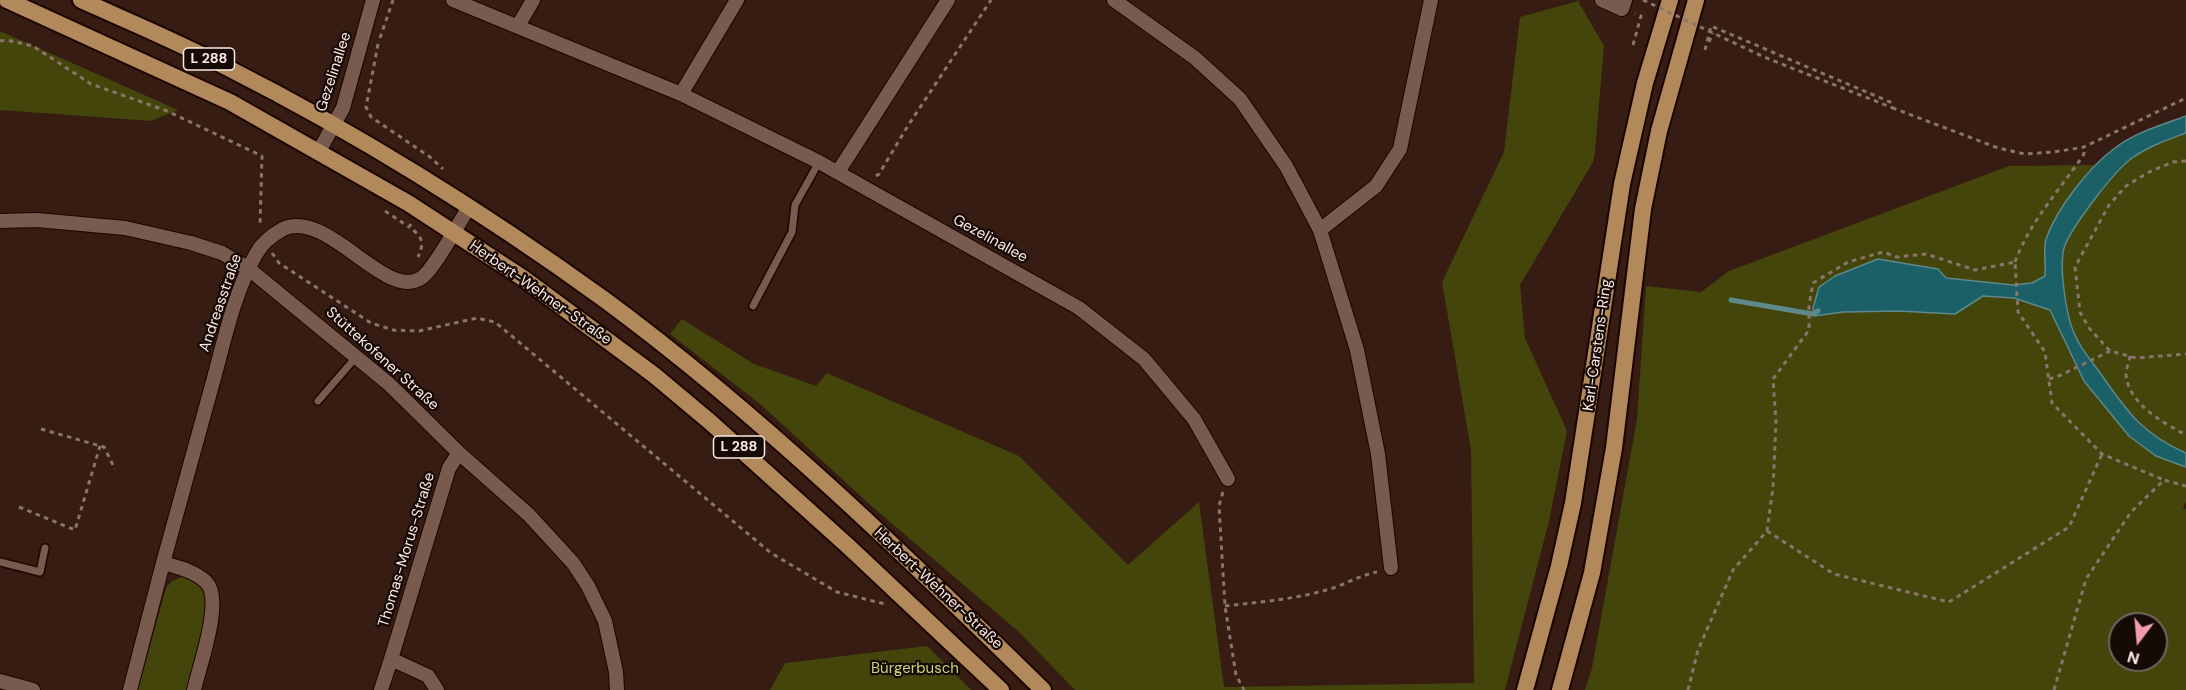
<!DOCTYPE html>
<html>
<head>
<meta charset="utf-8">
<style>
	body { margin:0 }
	#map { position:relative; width:2186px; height:690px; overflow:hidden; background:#361c12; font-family:"DM Sans",sans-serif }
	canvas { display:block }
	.north { position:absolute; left:2108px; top:612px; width:60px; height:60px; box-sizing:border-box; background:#150a06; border:2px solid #72645e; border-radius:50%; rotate:196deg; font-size:16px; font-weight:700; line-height:24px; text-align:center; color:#fdeae3 }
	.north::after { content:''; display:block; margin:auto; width:21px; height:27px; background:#f29aaf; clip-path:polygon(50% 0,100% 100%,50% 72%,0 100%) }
</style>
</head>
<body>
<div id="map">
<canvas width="2186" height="690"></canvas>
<div class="north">N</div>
</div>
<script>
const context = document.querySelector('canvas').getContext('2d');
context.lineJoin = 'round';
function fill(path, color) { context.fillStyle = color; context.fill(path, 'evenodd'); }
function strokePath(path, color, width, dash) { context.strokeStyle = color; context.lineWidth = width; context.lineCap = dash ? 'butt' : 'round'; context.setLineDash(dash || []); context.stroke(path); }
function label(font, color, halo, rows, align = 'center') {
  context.font = font + ' "DM Sans",sans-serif'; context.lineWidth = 4.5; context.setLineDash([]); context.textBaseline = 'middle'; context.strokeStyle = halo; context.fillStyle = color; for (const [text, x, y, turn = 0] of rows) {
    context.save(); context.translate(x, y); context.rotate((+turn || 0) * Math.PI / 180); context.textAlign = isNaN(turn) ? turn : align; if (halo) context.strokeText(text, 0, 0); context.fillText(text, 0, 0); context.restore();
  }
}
fill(new Path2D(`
	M1578,1L1604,46L1595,152L1593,162L1520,285L1525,338L1567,431L1549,521L1505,690H1075L1019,632L876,510L760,404L670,334L682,319L754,364L816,386L827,373L1019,456L1128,565L1199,502L1224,687L1474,683L1471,450L1442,282L1504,152L1520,17Z
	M0,31L178,110L151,121L0,110Z
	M2186,133V453C2144,435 2128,413 2103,377C2094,364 2081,350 2075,335C2066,317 2058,263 2065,245C2074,224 2114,171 2132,158C2149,146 2167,140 2186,133Z
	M2095,165L2064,205L2046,241L2045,275L2032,283L2013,285L1850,271L1835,276L1814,316L1843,312L1898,311L1955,314L1983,296L2014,298L2050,310L2084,381L2129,436L2156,456L2186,467V501L2183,509H2186V690H1585L1592,668L1637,419L1646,286L1701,292L1729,271L2009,166ZM2120,624H2156V660H2120Z
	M182,577H188L203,587L208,608L188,690H138L166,588L172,581Z
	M927,646L971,690H770L785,663Z`), '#43450a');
const water = new Path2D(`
	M2186,116V133C2167,140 2149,146 2132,158C2114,171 2074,224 2065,245C2058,263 2066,317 2075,335C2081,350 2094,364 2103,377C2128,413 2144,435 2186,453V467L2156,456L2129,436L2084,381L2050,310L2014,298L1983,296L1955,314L1898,311L1843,312L1814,316L1813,308L1819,287L1835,276L1878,259L1938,269L1946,278L2013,285L2032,283L2045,276C2046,265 2043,249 2046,239C2057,208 2089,167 2115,148C2135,132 2163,125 2186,116Z`);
fill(water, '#1a6066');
strokePath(water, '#5e898c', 1.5);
strokePath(new Path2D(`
	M1731,300L1813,314L1818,311`), '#5e898c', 5);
const service = new Path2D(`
	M753,306L792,232L795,205L819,162
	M318,401L357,356
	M0,562L40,572L45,548`);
const minor = new Path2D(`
	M453,0L681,94L819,162L1079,308L1144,359L1194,419L1228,479
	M1114,0L1195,58L1240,99L1286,166L1320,230L1357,350L1378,454L1391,568
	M1602,0L1622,9L1625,0
	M518,26L533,0
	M681,94L737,0
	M319,151L343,108L373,0
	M838,172L948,0
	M0,221L37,220L125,228L191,243L222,253L249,269L389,384L459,453L529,515L573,563L588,586L605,621L616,672L617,690
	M1320,230L1376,186L1400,149L1431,0
	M163,563C180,501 197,440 214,378C225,337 235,291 256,254C262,243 272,235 283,229C327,208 386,302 421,278C433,271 460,221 469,207
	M391,659L449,468L459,453
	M0,681L33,690
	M130,690L163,563C177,567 195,571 206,582C224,599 199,667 194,690
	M381,690L391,659L428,676L437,690`);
const primary = new Path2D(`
	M7,0L230,102L408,203L523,278L654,375L709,421L849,547L1001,690
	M81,0C130,22 180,43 228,68C360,135 485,213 605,300C761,415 905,555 1043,690
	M1525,690L1559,566L1573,503L1622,184L1645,83L1670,0
	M1560,690L1592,573L1614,448L1643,209L1659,131L1696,0`);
strokePath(service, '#1c0501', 10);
strokePath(minor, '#1c0501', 16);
strokePath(primary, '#1c0501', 20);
strokePath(new Path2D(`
	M380,38L393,0
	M0,41L7,40L33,46L91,84L167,111L262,156L260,226
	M1709,42L1713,33
	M378,44L366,107L371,117L430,157L443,169
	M1633,45L1641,16L1635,14
	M1705,50L1711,26L1890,102L1893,108L1998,148L2025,154L2054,152L2084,147L2186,98
	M2186,161L2173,162L2149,172L2126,186L2109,205L2075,267L2080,312L2089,328L2110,351L2136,358L2186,354
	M876,176L879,174L909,124L991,0
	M385,211L409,227
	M411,224L409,227C422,236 425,242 418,257
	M272,253L279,263L371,323L393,330L419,331L477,318L495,322L771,553L837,592L885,604
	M2015,262C2030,221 2060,190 2084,154V147
	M2130,356C2129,362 2126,369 2126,375C2129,404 2162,422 2186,435
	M2049,379L2061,375L2110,351
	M41,429L104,447L115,469
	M1223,492L1219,506L1225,606L1236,675L1244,690
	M19,507L75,530L100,446
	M1767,531L1834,574L1949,602L2069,527L2102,454
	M1225,606C1261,602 1298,599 1333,588C1348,583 1361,575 1377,572
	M1688,690L1698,650L1733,570L1767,531L1773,487L1776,423L1773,379L1809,330V306L1813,283L1848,262L1883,252L1897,257L1926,254L1975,270L2015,262L2018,312L2045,352L2052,403L2102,454L2164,480
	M2054,690L2086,579L2131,512L2164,480L2186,486`), '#8b746b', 3, [4.5, 4.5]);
strokePath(service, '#795a4e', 7);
strokePath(minor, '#795a4e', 14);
strokePath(primary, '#b2895b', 16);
strokePath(new Path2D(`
	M1643,0L1764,57L1893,108`), '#8b746b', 3, [4.5, 4.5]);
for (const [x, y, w] of [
	[209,59,51],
	[739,447,51]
]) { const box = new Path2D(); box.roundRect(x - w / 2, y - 11, w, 22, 4.5); context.fillStyle = '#150a06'; context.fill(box); strokePath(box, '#fdeae3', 1.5); }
label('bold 14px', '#fdeae3', null, [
	["L 288",209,59],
	["L 288",739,447]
]);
label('15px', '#fdeae3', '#150a06', [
	["Gezelinallee",334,72,-72],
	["Gezelinallee",990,239,29],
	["Herbert-Wehner-Straße",540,293,35],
	["Andreasstraße",221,303,-71],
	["Karl-Carstens-Ring",1598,345,-82],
	["Stüttekofener Straße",382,359,42],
	["Thomas-Morus-Straße",407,550,-73],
	["Herbert-Wehner-Straße",938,589,43]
]);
label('15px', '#cdd177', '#150a06', [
	["Bürgerbusch",915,669]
]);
</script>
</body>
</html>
